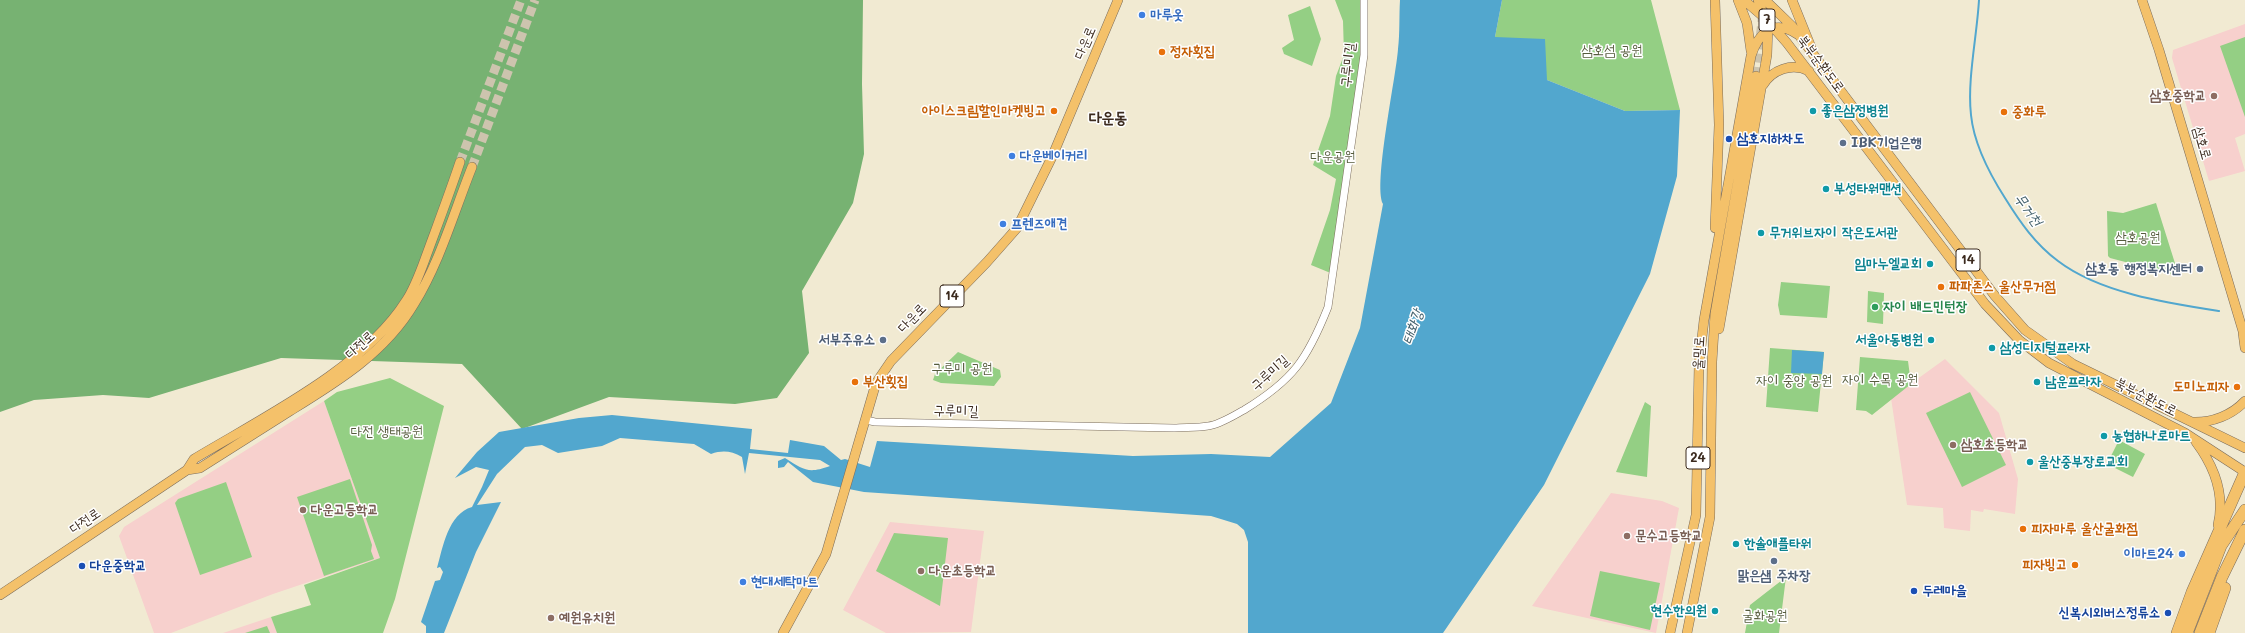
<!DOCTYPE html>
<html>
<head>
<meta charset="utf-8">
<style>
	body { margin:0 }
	canvas { display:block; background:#f1ead2 }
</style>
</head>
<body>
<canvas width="2245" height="633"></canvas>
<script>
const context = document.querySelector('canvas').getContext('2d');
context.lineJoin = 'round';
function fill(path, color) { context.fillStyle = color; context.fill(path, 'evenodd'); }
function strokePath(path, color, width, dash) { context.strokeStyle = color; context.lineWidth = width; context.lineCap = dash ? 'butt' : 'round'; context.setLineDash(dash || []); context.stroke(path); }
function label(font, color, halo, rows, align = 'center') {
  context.font = font + ' Mali,"Poor Story",sans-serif'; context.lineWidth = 3; context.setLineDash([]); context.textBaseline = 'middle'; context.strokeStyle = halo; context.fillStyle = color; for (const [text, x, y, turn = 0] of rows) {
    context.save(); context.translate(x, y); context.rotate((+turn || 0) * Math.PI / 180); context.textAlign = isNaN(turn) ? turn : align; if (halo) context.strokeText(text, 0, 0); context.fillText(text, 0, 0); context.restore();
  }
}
fill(new Path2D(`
	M2245,24V134L2235,138L2245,171L2209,181L2172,58L2173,50Z
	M1945,359L1999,413L2018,479L2015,514L1984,509L1983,512L1971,510L1970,531L1944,528L1943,508L1907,505L1891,398Z
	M324,401L380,558L273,594L171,633H154L119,536L124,527Z
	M1611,493L1662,501L1679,508L1656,633L1532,606Z
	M890,522L984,531L971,632L886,633L843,610Z
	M271,617L277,633H223Z`), '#f7d0cd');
fill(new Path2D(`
	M1335,0H1360L1362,65L1333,274L1311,265L1330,210L1336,179L1313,165L1330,116L1336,76L1344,55L1343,21Z
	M1502,0H1651L1680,110L1625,111L1547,80L1495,37Z
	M1310,6L1321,39L1312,66L1284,54L1282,48L1294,40L1288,15Z
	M2245,37V117L2220,46Z
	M2156,203L2179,276L2110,258L2108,256L2107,211L2123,213Z
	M1781,282L1830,286L1827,318L1780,315L1778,305Z
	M1868,291L1884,293L1883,324L1867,322Z
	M1770,348L1824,352L1818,412L1766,407Z
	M958,352L1000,370L1001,377L994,386L941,383L933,380L935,374Z
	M1860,357L1908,361L1911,384L1872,415L1866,411L1856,410Z
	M390,378L444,406L395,599L383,633H277L271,617L311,605L304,585L380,558L324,401L337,392Z
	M1970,392L2006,465L1962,487L1926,413Z
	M1645,402L1651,406L1647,477L1616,472Z
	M2119,440L2145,454L2133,477L2107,464Z
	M350,479L372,545L371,551L374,559L324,576L297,497Z
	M226,482L252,557L200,575L175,503L178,499Z
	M894,533L948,538L940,606L876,571Z
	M1600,571L1660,583L1650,630L1590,616Z
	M1786,577L1779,633H1745L1750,605Z
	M267,626L270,633H245Z`), '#94cf84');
fill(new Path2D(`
	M0,0H863L862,84L864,154L853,203L802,291L809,353L777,398L735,404L609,397L522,429L462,364L281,358L149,398L103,395L34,400L0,412Z`), '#77b272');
fill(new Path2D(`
	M1400,0H1502L1495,37L1545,39L1547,80L1625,111L1680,110L1677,176L1650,274L1544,485L1443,633H1248V542L1244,530L1237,524L1211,516L864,492L813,482L788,462L784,467L778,468V461L785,458C804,470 808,474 830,466L820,460L749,453L745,474L742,457C731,451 723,450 711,454L694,444L620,438L602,446L558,453L542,445L525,447L497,474L477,505L501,502L476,552L444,633H426V626L421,622L435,581L440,580L443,572L440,567L437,568C443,547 448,514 472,507L482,487L489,470L476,467L455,478L477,452L499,432L579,418L612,415L752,429L750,449L788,453L790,440L824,446L841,460L845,459L870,467L877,441L1133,456L1211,454L1270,457L1331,403L1360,328L1383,204C1373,184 1396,78 1398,49C1400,33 1399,16 1400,0Z
	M1792,350L1824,352L1822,374L1791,373Z`), '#52a7ce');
strokePath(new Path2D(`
	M1979,0C1977,36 1967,80 1971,115C1974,145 1989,173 2005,198C2020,222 2035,244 2058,261C2100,293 2167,303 2219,311`), '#52a7ce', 2);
strokePath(new Path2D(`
	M1756,76L1763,12
	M460,162L521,0
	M472,167L535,0`), '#cdc4ae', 9, [9, 4.5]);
const minor = new Path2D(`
	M866,420L875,422L1174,428C1185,427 1197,428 1208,426C1219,425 1233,416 1244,410C1293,380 1307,360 1328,307L1364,55V0`);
const major = new Path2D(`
	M1715,0L1719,125L1715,228
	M1738,0L1747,23L1751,51
	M1744,0L1766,19L1787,43L1985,304L2019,340L2049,363L2185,433L2245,472
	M1765,0L1792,26L1995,296L2025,330L2073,364L2245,448
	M1792,0L1811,47
	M2142,0L2159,50L2245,338
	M1763,85C1772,70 1792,62 1809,71
	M1719,329L1767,55L1768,26L1758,0
	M2243,333L2245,348
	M2192,422C2212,423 2232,415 2245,401
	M2196,442C2214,466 2225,495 2218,525
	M187,470L194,459C262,418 364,368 406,301C416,286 422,267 428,251C439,221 450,192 460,162
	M0,595L187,470L200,468C230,449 260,430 290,411C337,382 385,353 414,304C440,262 454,212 472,167
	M783,633L826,554L876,383L891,361L987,262L1017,228L1052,157L1118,0
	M1670,633L1696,515L1699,364L1704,320L1751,56C1758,34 1773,18 1797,34
	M1687,633L1710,517L1712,362L1715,314L1756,76`);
const highway = new Path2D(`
	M2177,633L2192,592L2245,472
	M2187,633L2221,546L2245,510
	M2200,633L2222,577L2245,530
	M2209,633L2225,588`);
strokePath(minor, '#7b6d5d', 8);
strokePath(major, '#7b6d5d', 10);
strokePath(highway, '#7b6d5d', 12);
strokePath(minor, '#fff', 7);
strokePath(major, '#f4c16a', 9);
strokePath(highway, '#f4c16a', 11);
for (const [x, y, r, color] of [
	[1142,15,4,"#3f7fe0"],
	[1162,52,4,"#e8710a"],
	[2214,96,4,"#8d6e63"],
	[1054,111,4,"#e8710a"],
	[1813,111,4,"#0f9aa8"],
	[2004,112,4,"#e8710a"],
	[1729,139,4,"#1a4fb4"],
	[1843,143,4,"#5c6f8a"],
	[1012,156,4,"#3f7fe0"],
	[1826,189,4,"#0f9aa8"],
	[1003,224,4,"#3f7fe0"],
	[1761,233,4,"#0f9aa8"],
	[1930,264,4,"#0f9aa8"],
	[2200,269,4,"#5c6f8a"],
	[1941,287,4,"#e8710a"],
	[1875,307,4,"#2e9e5b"],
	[883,340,4,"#5c6f8a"],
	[1931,340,4,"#0f9aa8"],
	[1992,348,4,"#0f9aa8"],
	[855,382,4,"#e8710a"],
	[2037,382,4,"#0f9aa8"],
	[2237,387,4,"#e8710a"],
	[2104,436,4,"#0f9aa8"],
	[1953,445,4,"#8d6e63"],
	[2030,462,4,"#0f9aa8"],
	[303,510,4,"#8d6e63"],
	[2023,529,4,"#e8710a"],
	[1627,536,4,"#8d6e63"],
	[1736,544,4,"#0f9aa8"],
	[2182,554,4,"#3f7fe0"],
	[1774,561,4,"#5c6f8a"],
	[2075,565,4,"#e8710a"],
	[82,566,4,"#1a4fb4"],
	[921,571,4,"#8d6e63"],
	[743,582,4,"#3f7fe0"],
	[1914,591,4,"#1a4fb4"],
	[1715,611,4,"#0f9aa8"],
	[2168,613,4,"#1a4fb4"],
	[551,618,4,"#8d6e63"]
]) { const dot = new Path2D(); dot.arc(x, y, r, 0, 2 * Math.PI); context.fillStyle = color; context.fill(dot); strokePath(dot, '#fff', 1.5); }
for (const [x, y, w] of [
	[1767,20,16],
	[1968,260,24],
	[952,296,24],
	[1698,458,24]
]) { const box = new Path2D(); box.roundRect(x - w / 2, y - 11, w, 22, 3); context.fillStyle = '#fff'; context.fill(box); strokePath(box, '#3b2a1e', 1); }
label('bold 13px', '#3b2a1e', null, [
	["7",1767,20],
	["14",1968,260],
	["14",952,296],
	["24",1698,458]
]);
label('bold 14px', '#366cbe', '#fff', [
	["마루옷",1150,15],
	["다운베이커리",1020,156],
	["프렌즈애견",1011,224],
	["이마트24",2174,554,"right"],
	["현대세탁마트",751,582]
], 'left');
label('14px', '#3b2a1e', '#fff', [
	["다운로",1085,43,-67],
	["북부순환도로",1821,64,53],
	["구루미길",1348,65,-84],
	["삼호로",2202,143,74],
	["다운로",912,318,-46],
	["다전로",360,345,-42],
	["울밀로",1699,353,-87],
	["구루미길",1270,373,-42],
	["북부순환도로",2146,397,27],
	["구루미길",956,411,1],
	["다전로",85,521,-34]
]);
label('14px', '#565c3d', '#fff', [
	["삼호섬 공원",1612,51],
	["다운공원",1333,157],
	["삼호공원",2138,238],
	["구루미 공원",962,369],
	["자이 수목 공원",1880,380],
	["자이 중앙 공원",1794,381],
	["다전 생태공원",387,432],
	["굴화공원",1765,616]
]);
label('bold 14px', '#c56008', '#fff', [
	["정자횟집",1170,52],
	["아이스크림할인마켓빙고",1046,111,"right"],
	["중화루",2012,112],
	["파파존스 울산무거점",1949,287],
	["부산횟집",863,382],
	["도미노피자",2229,387,"right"],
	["피자마루 울산굴화점",2031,529],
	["피자빙고",2067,565,"right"]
], 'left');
label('bold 14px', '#785e54', '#fff', [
	["삼호중학교",2206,96,"right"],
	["삼호초등학교",1961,445],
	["다운고등학교",311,510],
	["문수고등학교",1635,536],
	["다운초등학교",929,571],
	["예원유치원",559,618]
], 'left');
label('bold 14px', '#0d838f', '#fff', [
	["좋은삼정병원",1821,111],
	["부성타워맨션",1834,189],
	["무거위브자이 작은도서관",1769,233],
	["임마누엘교회",1922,264,"right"],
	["서울아동병원",1923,340,"right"],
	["삼성디지털프라자",2000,348],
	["남운프라자",2045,382],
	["농협하나로마트",2112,436],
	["울산중부장로교회",2038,462],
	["한솔애플타워",1744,544],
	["현수한의원",1707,611,"right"]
], 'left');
label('bold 14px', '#164399', '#fff', [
	["삼호지하차도",1737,139],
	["다운중학교",90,566],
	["두레마을",1922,591],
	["신복시외버스정류소",2160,613,"right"]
], 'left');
label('bold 14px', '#4e5e75', '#fff', [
	["IBK기업은행",1851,143,"left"],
	["삼호동 행정복지센터",2192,269],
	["서부주유소",875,340],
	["맑은샘 주차장",1774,576,"center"]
], 'right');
label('bold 14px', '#27864d', '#fff', [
	["자이 배드민턴장",1883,307]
], 'left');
label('italic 15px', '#45626d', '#fff', [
	["무거천",2028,210,54],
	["태화강",1413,327,-71]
]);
label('bold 16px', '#3b2a1e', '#fff', [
	["다운동",1108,118]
]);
</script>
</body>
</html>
